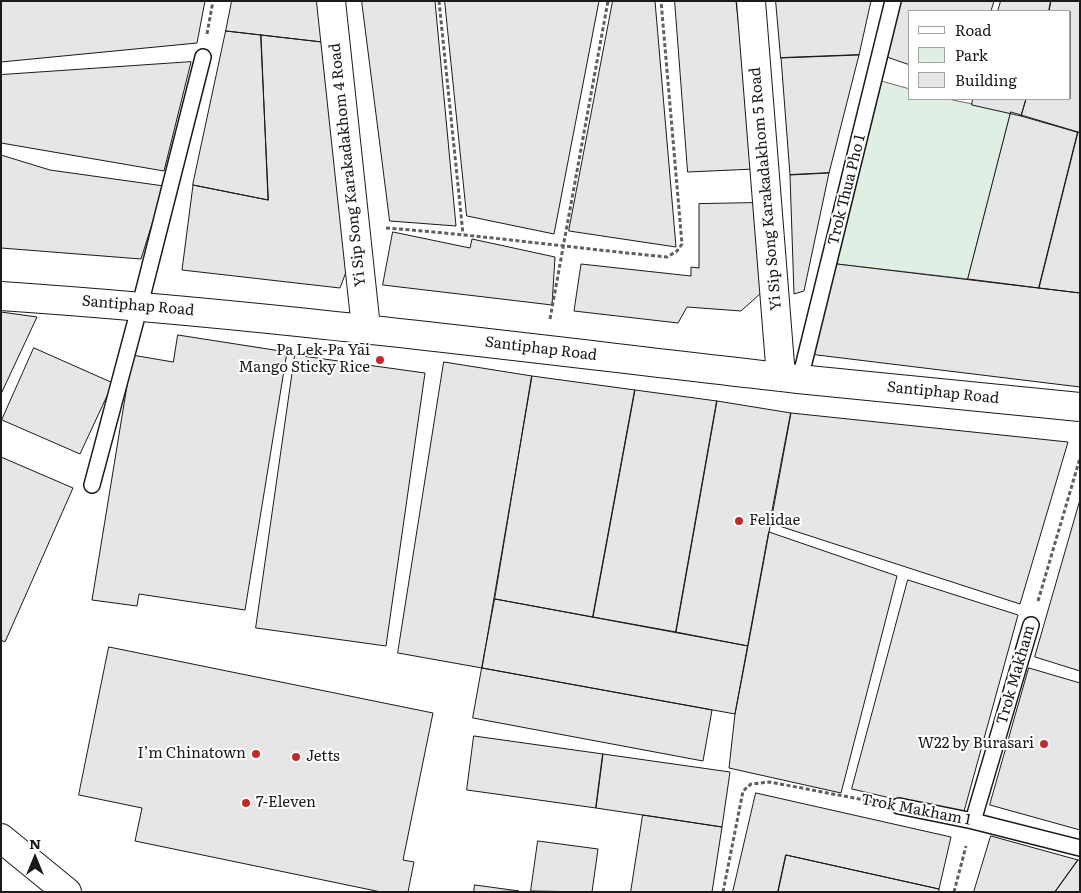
<!DOCTYPE html>
<html>
<head>
<meta charset="utf-8">
<style>
	body { margin:0 }
	#map { position:relative; width:1081px; height:893px; overflow:hidden; background:#fff; font-family:Literata,serif }
	canvas { display:block }
	.frame { position:absolute; inset:0; border:2px solid #1a1a1a; pointer-events:none }
	.legend { position:absolute; left:908px; top:10px; width:162px; height:90px; box-sizing:border-box; background:#fff; border:1px solid #a3a3a3; margin:0; padding:6px 9px; list-style:none; font-size:15px; color:#1a1a1a }
	.legend li { display:flex; align-items:center; gap:10px; height:25px }
	.legend b { width:25px; border:1px solid #a3a3a3 }
	.north { position:absolute; left:10px; top:833px; width:50px; height:50px; -webkit-text-stroke:4px #fff; paint-order:stroke; rotate:0deg; font-size:14px; font-weight:700; line-height:20px; text-align:center; color:#1a1a1a }
	.north::after { content:''; display:block; margin:auto; width:18px; height:22px; background:#1a1a1a; clip-path:polygon(50% 0,100% 100%,50% 72%,0 100%) }
</style>
</head>
<body>
<div id="map">
<canvas width="1081" height="893"></canvas>
<div class="frame"></div>
<ul class="legend">
<li><b style="height:6px;background:#fff"></b>Road</li>
<li><b style="height:14px;background:#e0efe3"></b>Park</li>
<li><b style="height:14px;background:#e6e6e6"></b>Building</li>
</ul>
<div class="north">N</div>
</div>
<script>
const context = document.querySelector('canvas').getContext('2d');
context.lineJoin = 'round';
function fill(path, color) { context.fillStyle = color; context.fill(path, 'evenodd'); }
function strokePath(path, color, width, dash) { context.strokeStyle = color; context.lineWidth = width; context.lineCap = dash ? 'butt' : 'round'; context.setLineDash(dash || []); context.stroke(path); }
function label(font, color, halo, rows, align = 'center') {
  context.font = font + ' Literata,serif'; context.lineWidth = 4; context.setLineDash([]); context.textBaseline = 'middle'; context.strokeStyle = halo; context.fillStyle = color; for (const [text, x, y, turn = 0] of rows) {
    context.save(); context.translate(x, y); context.rotate((+turn || 0) * Math.PI / 180); context.textAlign = isNaN(turn) ? turn : align; if (halo) context.strokeText(text, 0, 0); context.fillText(text, 0, 0); context.restore();
  }
}
const green = new Path2D(`
	M881,81L910,89V99H948L1011,112L968,279L837,264L853,185Z`);
fill(green, '#e0efe3');
strokePath(green, '#6a6a6a', 1);
const building = new Path2D(`
	M1,1H205L197,43L1,62Z
	M232,1H318L322,42L226,31Z
	M362,1H435L456,226L390,221Z
	M445,1H599L554,234L467,216Z
	M613,1H655L676,247L569,231Z
	M675,1H736L755,169L688,172Z
	M776,1H871L859,55L781,58Z
	M897,1H994L991,11H910V65L884,56Z
	M1001,1H1051L1049,11H998Z
	M1051,1H1080V133L1021,116L1026,99H1070V11H1049Z
	M226,31L261,35L268,200L193,185Z
	M261,35L322,42L349,264L340,288L182,270L193,185L268,200Z
	M859,55L829,173L790,175L781,58Z
	M191,62L164,171L1,143V75Z
	M973,99H1026L1021,116L972,105Z
	M1011,112L1078,132L1039,288L968,279Z
	M1078,132L1080,133V293L1039,288Z
	M1,155L50,170L164,186L141,259L1,248Z
	M829,173L804,291L794,294L790,175Z
	M755,203L761,293L741,311L687,307L678,323L574,311L581,264L691,276V267L699,268V204Z
	M393,232L470,248L472,239L555,257L552,305L383,285Z
	M837,264L1080,293V387L809,354Z
	M1,312L37,317L1,394Z
	M178,335L287,352L245,610L139,594L137,606L92,600L132,355L173,362Z
	M34,348L113,383L80,454L2,420Z
	M295,355L425,373L386,646L256,628Z
	M444,362L532,376L482,668L398,653Z
	M532,376L635,390L593,617L495,599Z
	M635,390L717,401L676,632L593,617Z
	M717,401L791,413L748,646L676,632Z
	M791,413L1068,442L1020,604L770,523Z
	M1,457L73,488L5,642L1,640Z
	M1080,500V671L1035,657Z
	M769,532L897,576L841,793L729,768L735,714Z
	M908,580L1018,615L963,815L852,789Z
	M495,599L748,646L735,714L482,668Z
	M109,647L433,713L403,860L414,862L408,892H381L135,841L142,808L79,795Z
	M482,668L712,710L703,761L473,718Z
	M1029,668L1080,683V830L990,805Z
	M474,736L603,754L596,808L467,790Z
	M603,754L730,772L722,827L596,808Z
	M756,793L951,837L939,889L786,855L778,892H733Z
	M643,815L722,827L712,892H631Z
	M991,836L1078,860L1055,892H974Z
	M538,841L598,849L592,892L531,891Z
	M786,855L939,889V892H778Z
	M1078,860H1080V892H1055Z
	M475,885L519,891L474,892Z`);
fill(building, '#e6e6e6');
strokePath(building, '#1a1a1a', 1);
const service = new Path2D(`
	M800,379L893,1
	M92,485L140,305L203,57
	M899,806L973,821L1080,848
	M973,821L1031,625`);
const minor = new Path2D(`
	M331,1L366,328
	M751,1L781,377
	M1,296C268,314 532,349 798,379C892,389 986,397 1080,407`);
const primary = new Path2D(`
	M1,838L67,892`);
strokePath(service, '#1a1a1a', 18);
strokePath(minor, '#1a1a1a', 30);
strokePath(primary, '#1a1a1a', 30);
strokePath(new Path2D(`
	M439,1L463,234
	M207,34L213,1
	M386,228C480,235 573,248 667,257L677,251L682,244L661,1
	M550,319L608,1
	M1038,601L1080,458
	M723,892L743,791L751,784L770,782L875,802
	M954,892L966,846`), '#5f5f5f', 3, [4, 2.5]);
strokePath(service, '#fff', 15);
strokePath(minor, '#fff', 28);
strokePath(primary, '#fff', 28);
for (const [x, y, r, color] of [
	[380,360,5,"#c62828"],
	[739,521,5,"#c62828"],
	[1044,744,5,"#c62828"],
	[256,754,5,"#c62828"],
	[296,757,5,"#c62828"],
	[246,803,5,"#c62828"]
]) { const dot = new Path2D(); dot.arc(x, y, r, 0, 2 * Math.PI); context.fillStyle = color; context.fill(dot); strokePath(dot, '#fff', 2); }
label('15px', '#1a1a1a', '#fff', [
	["Yi Sip Song Karakadakhom 4 Road",348,165,-96],
	["Yi Sip Song Karakadakhom 5 Road",766,189,-95],
	["Trok Thua Pho 1",847,190,-76],
	["Santiphap Road",138,306,5],
	["Santiphap Road",541,349,7],
	["Santiphap Road",943,393,6],
	["Trok Makham",1016,675,-74],
	["Trok Makham 1",916,810,11]
]);
label('15px', '#1a1a1a', '#fff', [
	["Pa Lek-Pa Yai",370,351],
	["Mango Sticky Rice",370,368],
	["Felidae",749,521,"left"],
	["W22 by Burasari",1034,744],
	["I’m Chinatown",246,754],
	["Jetts",306,757,"left"],
	["7-Eleven",256,803,"left"]
], 'right');
</script>
</body>
</html>
